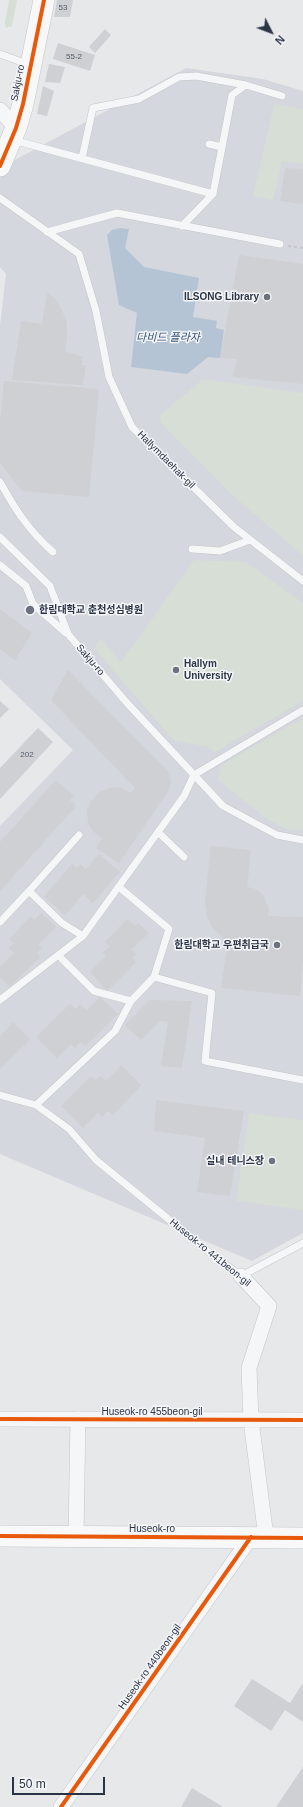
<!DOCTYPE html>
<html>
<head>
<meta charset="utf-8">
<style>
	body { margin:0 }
	#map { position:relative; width:303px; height:1807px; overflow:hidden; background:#e6e8ea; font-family:Arial,sans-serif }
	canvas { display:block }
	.north { position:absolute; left:251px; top:12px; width:40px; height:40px; -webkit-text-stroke:3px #f4f6f9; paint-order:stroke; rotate:132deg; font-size:11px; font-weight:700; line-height:16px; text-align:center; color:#2b3445 }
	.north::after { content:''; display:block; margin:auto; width:14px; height:18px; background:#2b3445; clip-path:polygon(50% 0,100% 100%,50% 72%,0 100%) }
	.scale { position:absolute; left:12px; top:1777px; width:93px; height:18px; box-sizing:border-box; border:2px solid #2b3445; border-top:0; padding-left:5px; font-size:12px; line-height:14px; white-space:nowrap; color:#2b3445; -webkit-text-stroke:3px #f4f6f9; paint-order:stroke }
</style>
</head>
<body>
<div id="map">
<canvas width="303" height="1807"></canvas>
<div class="north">N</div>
<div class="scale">50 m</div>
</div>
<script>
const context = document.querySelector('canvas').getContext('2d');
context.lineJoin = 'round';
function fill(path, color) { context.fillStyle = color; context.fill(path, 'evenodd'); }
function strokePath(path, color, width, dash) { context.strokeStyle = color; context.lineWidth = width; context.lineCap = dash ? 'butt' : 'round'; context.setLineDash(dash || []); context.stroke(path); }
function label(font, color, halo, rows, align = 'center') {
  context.font = font + ' Arial,"Noto Sans KR",sans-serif'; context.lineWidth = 3; context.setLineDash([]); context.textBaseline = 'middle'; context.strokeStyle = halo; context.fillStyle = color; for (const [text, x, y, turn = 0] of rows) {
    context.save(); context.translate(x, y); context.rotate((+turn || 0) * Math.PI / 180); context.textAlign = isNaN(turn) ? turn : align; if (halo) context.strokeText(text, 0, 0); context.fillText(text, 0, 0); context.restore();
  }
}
fill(new Path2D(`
	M186,68L263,79L303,91V1233L252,1261L0,1154V826L73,750L0,679V326L6,274L0,267V168Z`), '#d4d7dd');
fill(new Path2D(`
	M9,0H17L12,26L6,28L5,23Z
	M274,104L303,109V164L282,161L273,200L253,196Z
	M203,379L303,393V556L231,494L161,423L160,415Z
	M194,560L246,562L303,603V701L215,752L208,747L173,740L94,648L101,639L121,662Z
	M303,718V830H288L267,819L218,780L220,766Z
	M249,1113L303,1120V1210L236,1201Z`), '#d6ded6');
fill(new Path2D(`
	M120,228L129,229L125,248L144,267L199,278L193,317L217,321L216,328L224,330L220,358L208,357L187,374L131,367L137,313L119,305L107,235L112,230Z`), '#b4c4d5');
fill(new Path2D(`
	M57,0H73L70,17H54Z
	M105,29L111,35L95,53L89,47Z
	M58,43L95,55L90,71L53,59Z
	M49,64L65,67L60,83L45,82Z
	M43,86L54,91L47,116L37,114Z
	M285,168L303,169V204L280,201Z
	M239,255L303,264V384L233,377L237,359L220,358Z
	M47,293L54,298L62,310L67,323V338L65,351L83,357L82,365H86L83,385L12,380L21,321L42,324Z
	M4,381L99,389L89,497L22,491L0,463V422Z
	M0,609L32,633L15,660L0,649Z
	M68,670L167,770L171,781L169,790L119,863L96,848L102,838L94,832L88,823L87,811L91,801L99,792L112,787L121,788L131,793L135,788L51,700Z
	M0,701L9,709L0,718Z
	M38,728L53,742L0,799V768Z
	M56,780L74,796L70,800L76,806L0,891V842Z
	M211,846L251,850L247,887L256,889L263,895L269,909L268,916L303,917V959L300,996L221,988L228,942L212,927L207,916L205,900Z
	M99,854L120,872L93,903L83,894L65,915L44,896L72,864L77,868L80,864L86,869Z
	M41,913L56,927L38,945L42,948L37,953L40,957L10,987L0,977V967L14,953L9,948L14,943L9,939L31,916L34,920Z
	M127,919L135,926L138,923L149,933L131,950L136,954L132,958L136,962L107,991L90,972L106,956L103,952L110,947L105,942Z
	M100,997L118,1014L85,1046L81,1042L75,1048L71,1044L57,1058L36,1037L70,1004L76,1009L80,1004L87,1010Z
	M150,1000L192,1001L182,1068L161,1066L168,1022L160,1021L141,1040L125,1025Z
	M13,1022L30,1040L0,1069V1037Z
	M121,1065L141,1085L113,1115L108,1111L102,1117L98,1113L83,1128L61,1106L91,1076L95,1080L101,1076L106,1081Z
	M156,1100L244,1111L230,1196L197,1192L205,1138L154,1131Z
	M252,1679L290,1703L303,1683V1722L285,1710L271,1731L234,1706Z
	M303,1767V1807H276Z
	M192,1788L223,1807H181Z`), '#ced0d3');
const lane = new Path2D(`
	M0,54L30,65
	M13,140L213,194L232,95L246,85L282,96
	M209,144L222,147
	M82,158L93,108L139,99L179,77L196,76L246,85
	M0,198L79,254L96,311L109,377L132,427L234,527L303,581
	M182,226L213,194
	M47,232L117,213L280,244
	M0,482C15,509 29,531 53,552
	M0,537L50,586L68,634L127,703L223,806L277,835L303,840
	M192,549L220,551L250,540
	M0,565L26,586L33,604L66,633
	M158,832L184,857
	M79,835L29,891L62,923L83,936
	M119,887L169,929L154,977L212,993L205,1061L303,1080
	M0,922L29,891
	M58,955L94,991L131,1001
	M0,1000L83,936L184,796L194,775L303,710
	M0,1095L36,1105L69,1129L96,1160L210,1253L241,1276L303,1243
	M36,1105L115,1031L131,1001L154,977`);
const street = new Path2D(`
	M0,110L16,128
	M241,1276L269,1306L249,1368L251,1420L266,1537
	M0,1419L303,1420
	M76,1536L78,1419
	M61,1807L251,1537`);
const secondary = new Path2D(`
	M0,166L16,128L23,104L44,0
	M0,1536L303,1538`);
strokePath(lane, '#c4c6c8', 8);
strokePath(street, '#c4c6c8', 16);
strokePath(secondary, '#c4c6c8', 22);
strokePath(new Path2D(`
	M288,246L303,248`), '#c5c6ca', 2, [3, 3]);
strokePath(lane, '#f5f6f7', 7);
strokePath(street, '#f5f6f7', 15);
strokePath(secondary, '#f8f8f8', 21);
strokePath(new Path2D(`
	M0,166L16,128L23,104L44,0
	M0,1419L303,1420
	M0,1536L303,1538
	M61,1807L251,1537`), '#e8590c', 4);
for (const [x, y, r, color] of [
	[267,297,4,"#6c737f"],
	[30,610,5,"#6c737f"],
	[176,670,4,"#6c737f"],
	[277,945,4,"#6c737f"],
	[272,1161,4,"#6c737f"]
]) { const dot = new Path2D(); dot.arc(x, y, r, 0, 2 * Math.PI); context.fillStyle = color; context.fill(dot); strokePath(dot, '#f4f6f9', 1.5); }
label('8px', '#545c69', null, [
	["53",63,8],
	["55-2",74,57],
	["202",27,755]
]);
label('10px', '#2b3445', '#f4f6f9', [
	["Sakju-ro",18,83,-79],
	["Hallymdaehak-gil",166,460,45],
	["Sakju-ro",90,660,49],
	["Huseok-ro 441beon-gil",210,1253,39],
	["Huseok-ro 455beon-gil",152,1412],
	["Huseok-ro",152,1529],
	["Huseok-ro 440beon-gil",150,1667,-55]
]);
label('bold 10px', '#2b3445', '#f4f6f9', [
	["ILSONG Library",259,297],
	["한림대학교 춘천성심병원",39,610,"left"],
	["Hallym",184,664,"left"],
	["University",184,676,"left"],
	["한림대학교 우편취급국",269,945],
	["실내 테니스장",264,1161]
], 'right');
label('italic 11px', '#34527a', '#f4f6f9', [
	["다비드 플라자",168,338]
]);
</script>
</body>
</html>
